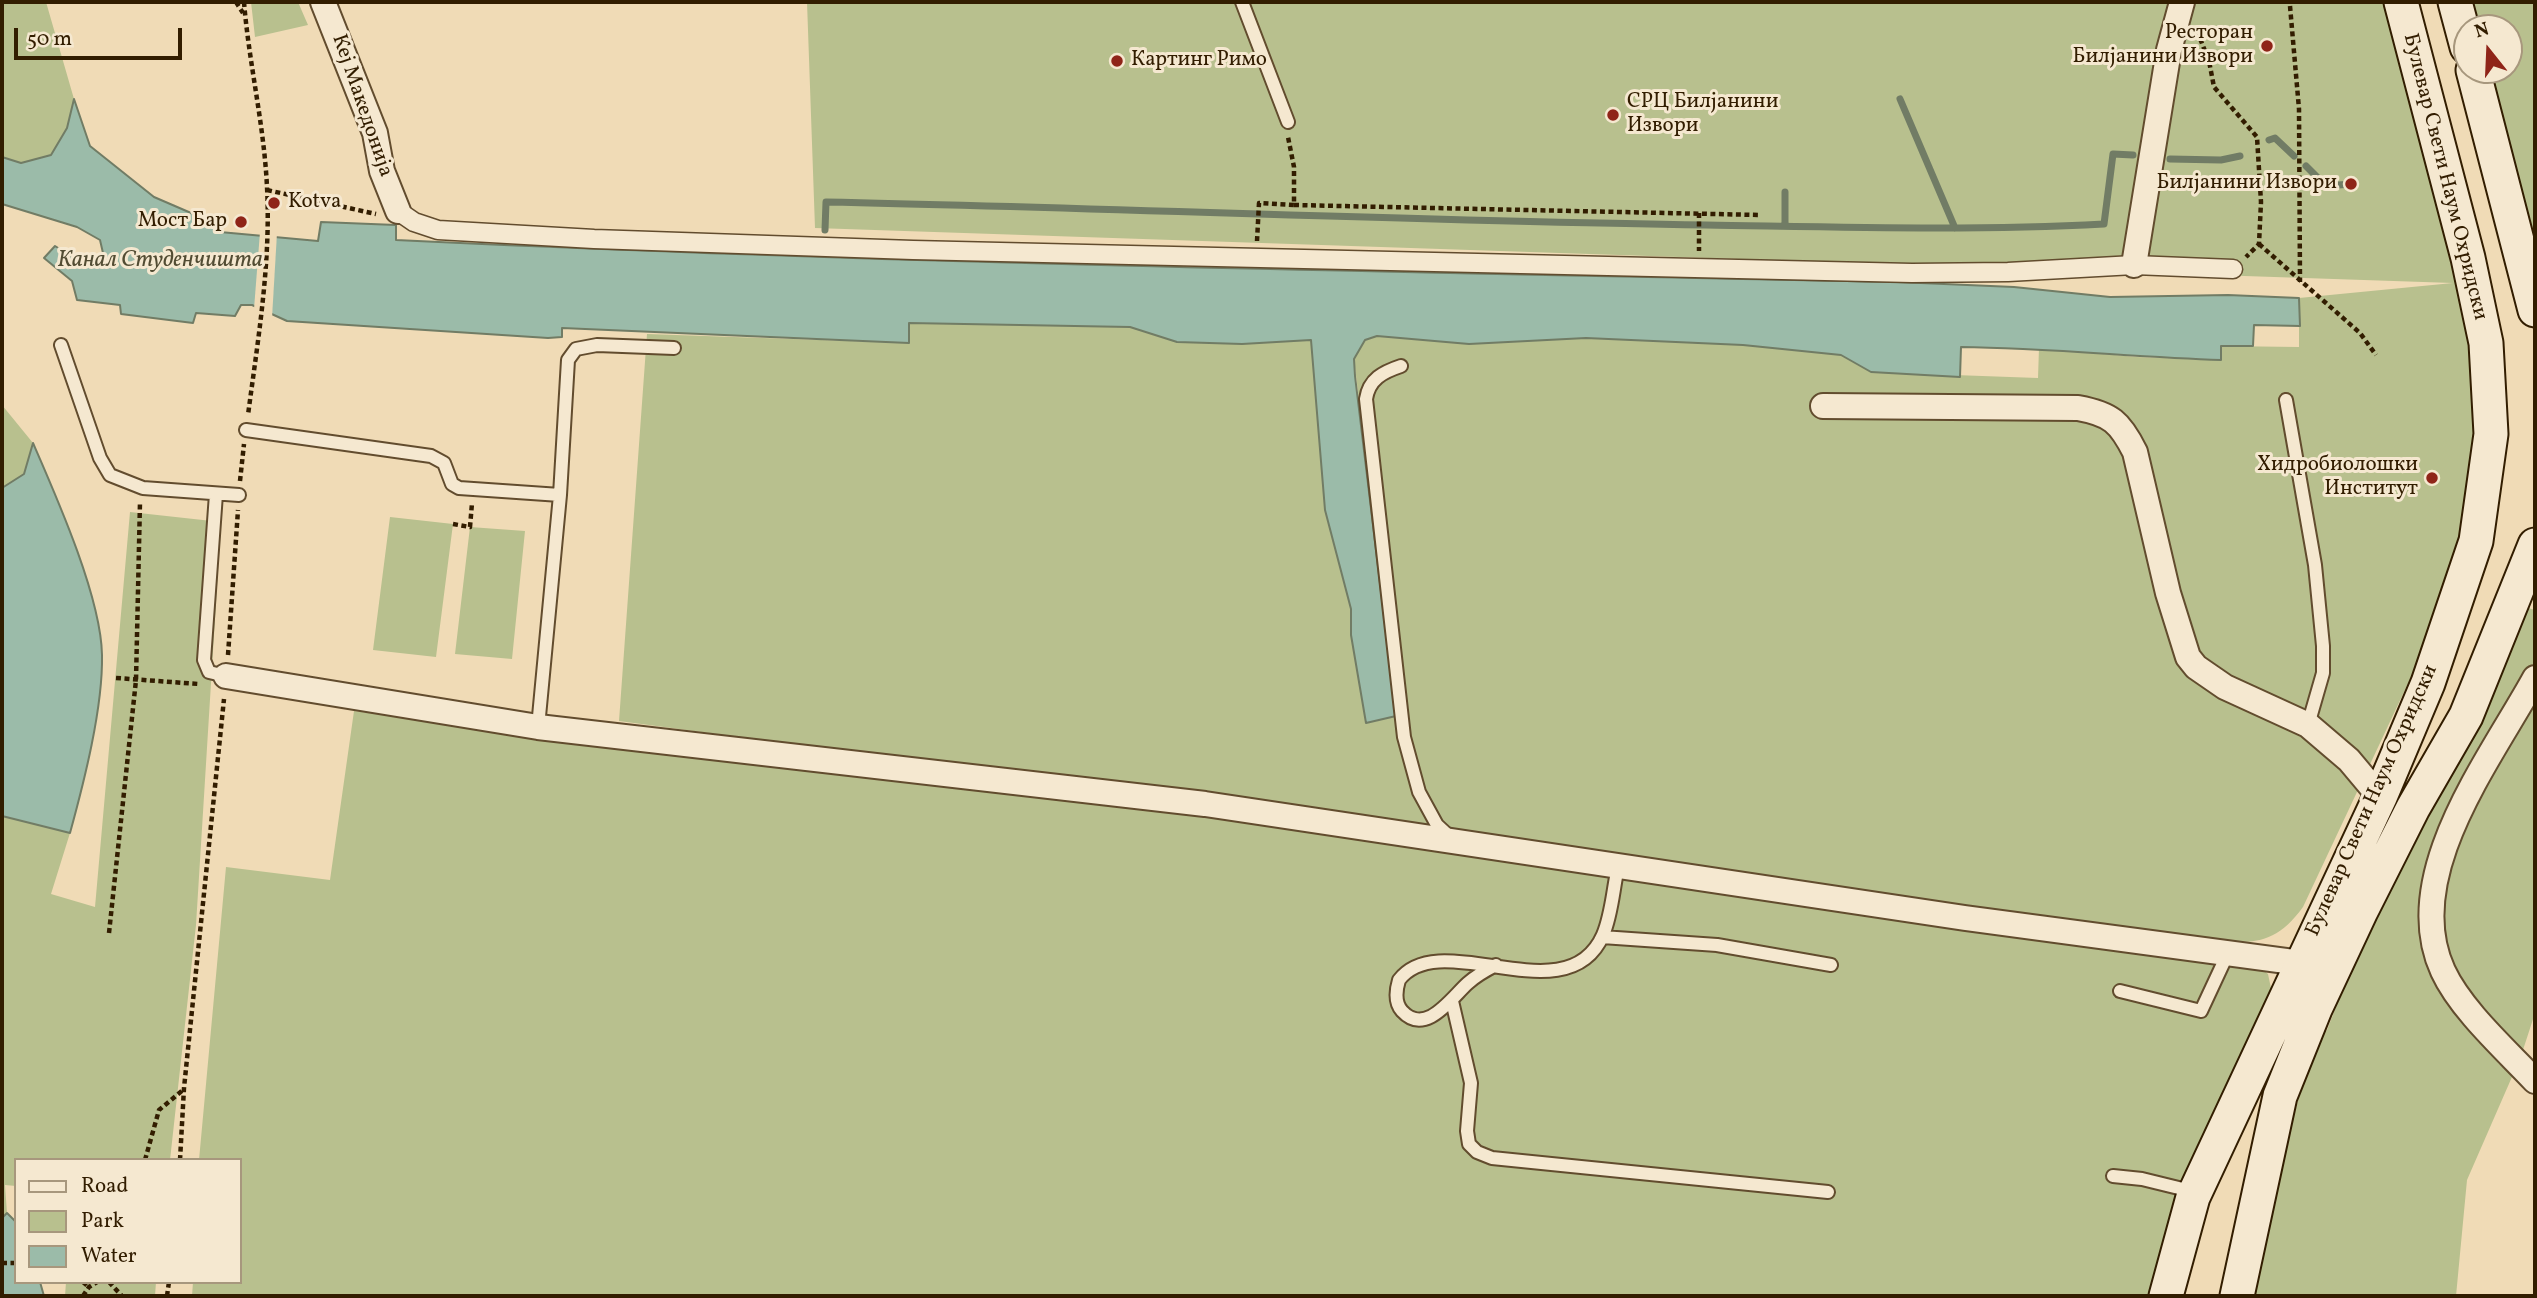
<!DOCTYPE html>
<html>
<head>
<meta charset="utf-8">
<style>
	body { margin:0 }
	#map { position:relative; width:2537px; height:1298px; overflow:hidden; background:#f0dbb6; font-family:Vollkorn,serif }
	canvas { display:block }
	.frame { position:absolute; inset:0; border:4px solid #321d00; pointer-events:none }
	.legend { position:absolute; left:14px; top:1158px; width:228px; height:126px; box-sizing:border-box; background:#f5e8d0; border:2px solid #a7977d; margin:0; padding:9px 12px; list-style:none; font-size:21px; color:#321d00 }
	.legend li { display:flex; align-items:center; gap:14px; height:35px }
	.legend b { width:35px; border:2px solid #a7977d }
	.north { position:absolute; left:2453px; top:14px; width:70px; height:70px; box-sizing:border-box; background:#f5e8d0; border:2px solid #a7977d; border-radius:50%; rotate:342deg; font-size:19px; font-weight:700; line-height:28px; text-align:center; color:#321d00 }
	.north::after { content:''; display:block; margin:auto; width:24px; height:32px; background:#8f2418; clip-path:polygon(50% 0,100% 100%,50% 72%,0 100%) }
	.scale { position:absolute; left:14px; top:28px; width:168px; height:32px; box-sizing:border-box; border:4px solid #321d00; border-top:0; padding-left:9px; font-size:21px; line-height:24px; white-space:nowrap; color:#321d00; -webkit-text-stroke:5px #f5e8d0; paint-order:stroke }
</style>
</head>
<body>
<div id="map">
<canvas width="2537" height="1298"></canvas>
<div class="frame"></div>
<ul class="legend">
<li><b style="height:9px;background:#f5e8d0"></b>Road</li>
<li><b style="height:19px;background:#b8c08e"></b>Park</li>
<li><b style="height:19px;background:#9bbba9"></b>Water</li>
</ul>
<div class="north">N</div>
<div class="scale">50 m</div>
</div>
<script>
const context = document.querySelector('canvas').getContext('2d');
context.lineJoin = 'round';
function fill(path, color) { context.fillStyle = color; context.fill(path, 'evenodd'); }
function strokePath(path, color, width, dash) { context.strokeStyle = color; context.lineWidth = width; context.lineCap = dash ? 'butt' : 'round'; context.setLineDash(dash || []); context.stroke(path); }
function label(font, color, halo, rows, align = 'center') {
  context.font = font + ' Vollkorn,serif'; context.lineWidth = 6; context.setLineDash([]); context.textBaseline = 'middle'; context.strokeStyle = halo; context.fillStyle = color; for (const [text, x, y, turn = 0] of rows) {
    context.save(); context.translate(x, y); context.rotate((+turn || 0) * Math.PI / 180); context.textAlign = isNaN(turn) ? turn : align; if (halo) context.strokeText(text, 0, 0); context.fillText(text, 0, 0); context.restore();
  }
}
fill(new Path2D(`
	M2,2H46L74,99L67,128L51,155L21,163L2,157Z
	M251,2H298L308,25L255,37Z
	M807,2H2385L2461,283L2472,342L2478,474L2434,628L2303,907C2273,948 2250,943 2203,940L1425,829L619,721L647,334L908,343V323L1130,327C1184,348 1254,343 1311,340L1325,510L1351,609V635L1366,722L1388,637L1354,359L1365,340L1377,336L1469,344L1586,338L1743,345L1841,355L1871,372L2038,378L2039,348L2136,357L2220,360L2221,346L2299,347V298L2453,283L815,228Z
	M2472,2H2535V239L2491,70H2509V28H2480Z
	M2,405L33,443L24,474L2,488Z
	M130,512L221,522L196,925L170,1160H16V1186L5,1185L7,1213L2,1218V816L70,833L51,894L95,907Z
	M390,517L453,524L436,657L373,650Z
	M470,527L525,531L512,659L455,654Z
	M2528,608L2535,610V660L2437,839L2423,884L2421,922L2515,1070L2467,1180L2456,1296H2251L2269,1211L2312,1047L2327,1030L2369,922L2523,609Z
	M2535,698V1013L2522,1053L2457,977L2439,925L2455,839Z
	M354,711L828,773L1194,813L2258,966L2268,974L2272,993L2170,1216L2152,1296H192L193,1282H240V1160H199L226,867L330,880Z
	M66,1282H156L155,1296H65Z`), '#b8c08e');
const water = new Path2D(`
	M74,99L90,146L154,197L205,219L220,232L318,241L321,222L396,225V240C896,264 1397,272 1897,282L2014,287L2110,297L2228,295L2299,298L2300,326L2254,325L2253,346H2221V360C2134,357 2048,348 1961,347L1960,377L1871,372L1841,355L1743,345L1586,338L1469,344L1377,336L1365,340L1354,359L1355,376L1396,716L1366,723L1351,635V609L1325,510L1311,340L1242,344L1177,342L1130,327L909,323V343L562,328V337L548,338L287,321L252,305H241L235,316L196,313L193,323L121,314L120,305L77,300L72,281L44,258L55,246L87,266L94,264L103,253L100,240L77,227L2,204V157L21,163L51,155L67,128Z
	M33,443C57,498 101,597 102,655C103,708 84,782 70,833L2,816V488L24,474Z
	M7,1213L16,1222V1282H40L44,1296H2V1218Z`);
fill(water, '#9bbba9');
strokePath(water, '#717c65', 2);
fill(new Path2D(`
	M260,232L277,233L272,318L254,309Z`), '#f0dbb6');
strokePath(new Path2D(`
	M1900,99L1955,228
	M2269,140L2275,138L2294,156
	M2170,159L2221,160L2240,156
	M2306,166L2326,186L2351,184
	M1785,192V226
	M825,230L826,202C1119,208 1412,221 1706,225C1839,227 1972,231 2104,224L2113,154L2133,155`), '#717c65', 7);
const service = new Path2D(`
	M1242,2L1288,122
	M61,345L100,458L110,475L143,488L239,495
	M1401,366C1383,372 1369,379 1366,399L1404,737L1419,792L1437,825L1451,838
	M2286,400L2315,565L2323,646V673L2308,725
	M246,430L431,456L444,463L452,484L459,488L560,495
	M216,494L204,660L209,672L226,676
	M538,727L560,495L568,360L576,349L597,345L674,348
	M1602,937L1717,945L1831,965
	M1496,965C1486,970 1477,975 1468,983C1452,997 1426,1037 1402,1011C1394,1002 1396,990 1399,980C1441,925 1567,1017 1603,935C1612,914 1613,889 1618,867
	M2120,991L2201,1011L2228,953
	M1452,1001L1471,1083L1467,1131L1469,1144L1477,1152L1492,1158L1828,1192
	M2113,1176L2142,1179L2195,1192`);
const pedestrian = new Path2D(`
	M398,211L414,222L438,230L594,239L913,250L1912,273L2008,272L2134,265L2233,269`);
const minor = new Path2D(`
	M323,2L375,133L382,171L398,211
	M2134,265L2169,50L2182,2
	M1823,406L2078,408C2111,414 2120,422 2135,452L2168,593L2188,657L2196,667L2225,687L2308,725L2349,760L2380,797
	M226,676L538,727L1205,804L1965,918L2301,963
	M2535,678C2490,760 2399,876 2443,971C2461,1010 2506,1050 2535,1081`);
const secondary = new Path2D(`
	M2455,2L2467,47
	M2473,70L2535,310
	M2166,1296L2193,1197L2380,797L2428,683L2476,541L2491,434L2486,343L2468,258L2401,2
	M2237,1296L2280,1096L2315,1009L2361,911L2413,808L2466,716L2535,545`);
strokePath(service, '#624c2e', 16);
strokePath(pedestrian, '#624c2e', 21);
strokePath(minor, '#624c2e', 28);
strokePath(secondary, '#321d00', 37);
strokePath(new Path2D(`
	M236,2L243,13
	M244,2C249,64 264,124 267,187C271,263 258,339 248,415
	M2290,6L2299,109L2300,282
	M2197,31L2209,61L2214,87L2257,137L2261,202L2259,244L2246,257
	M267,190L376,214
	M1294,205L1760,215
	M1699,213V251
	M1257,241L1259,203L1294,205V167L1288,137
	M2259,244L2360,333L2376,355
	M240,481L244,444
	M453,524L470,527L472,503
	M228,655L238,510
	M116,678L199,684
	M109,933L136,680L140,502
	M145,1160L159,1110L183,1090
	M180,1160L184,1088L224,699
	M2,1263H16
	M83,1282L89,1287
	M109,1282L122,1296
	M83,1296L89,1287L97,1282
	M167,1296L169,1282`), '#321d00', 4.5, [5, 3.5]);
strokePath(service, '#f5e8d0', 12);
strokePath(pedestrian, '#f5e8d0', 18);
strokePath(minor, '#f5e8d0', 24);
strokePath(secondary, '#f5e8d0', 33);
for (const [x, y, r, color] of [
	[2267,46,7,"#8f2418"],
	[1117,61,7,"#8f2418"],
	[1613,115,7,"#8f2418"],
	[2351,184,7,"#8f2418"],
	[274,203,7,"#8f2418"],
	[241,222,7,"#8f2418"],
	[2432,478,7,"#8f2418"]
]) { const dot = new Path2D(); dot.arc(x, y, r, 0, 2 * Math.PI); context.fillStyle = color; context.fill(dot); strokePath(dot, '#f5e8d0', 2.5); }
label('21px', '#321d00', '#f5e8d0', [
	["Ресторан",2253,34],
	["Билјанини Извори",2253,58],
	["Картинг Римо",1131,61,"left"],
	["СРЦ Билјанини",1627,103,"left"],
	["Извори",1627,127,"left"],
	["Билјанини Извори",2337,184],
	["Kotva",288,203,"left"],
	["Мост Бар",227,222],
	["Хидробиолошки",2418,466],
	["Институт",2418,490]
], 'right');
label('21px', '#321d00', '#f5e8d0', [
	["Кеј Македонија",361,106,71],
	["Булевар Свети Наум Охридски",2444,177,76],
	["Булевар Свети Наум Охридски",2373,801,-66]
]);
label('italic 23px', '#524c33', '#f5e8d0', [
	["Канал Студенчишта",160,262]
]);
</script>
</body>
</html>
